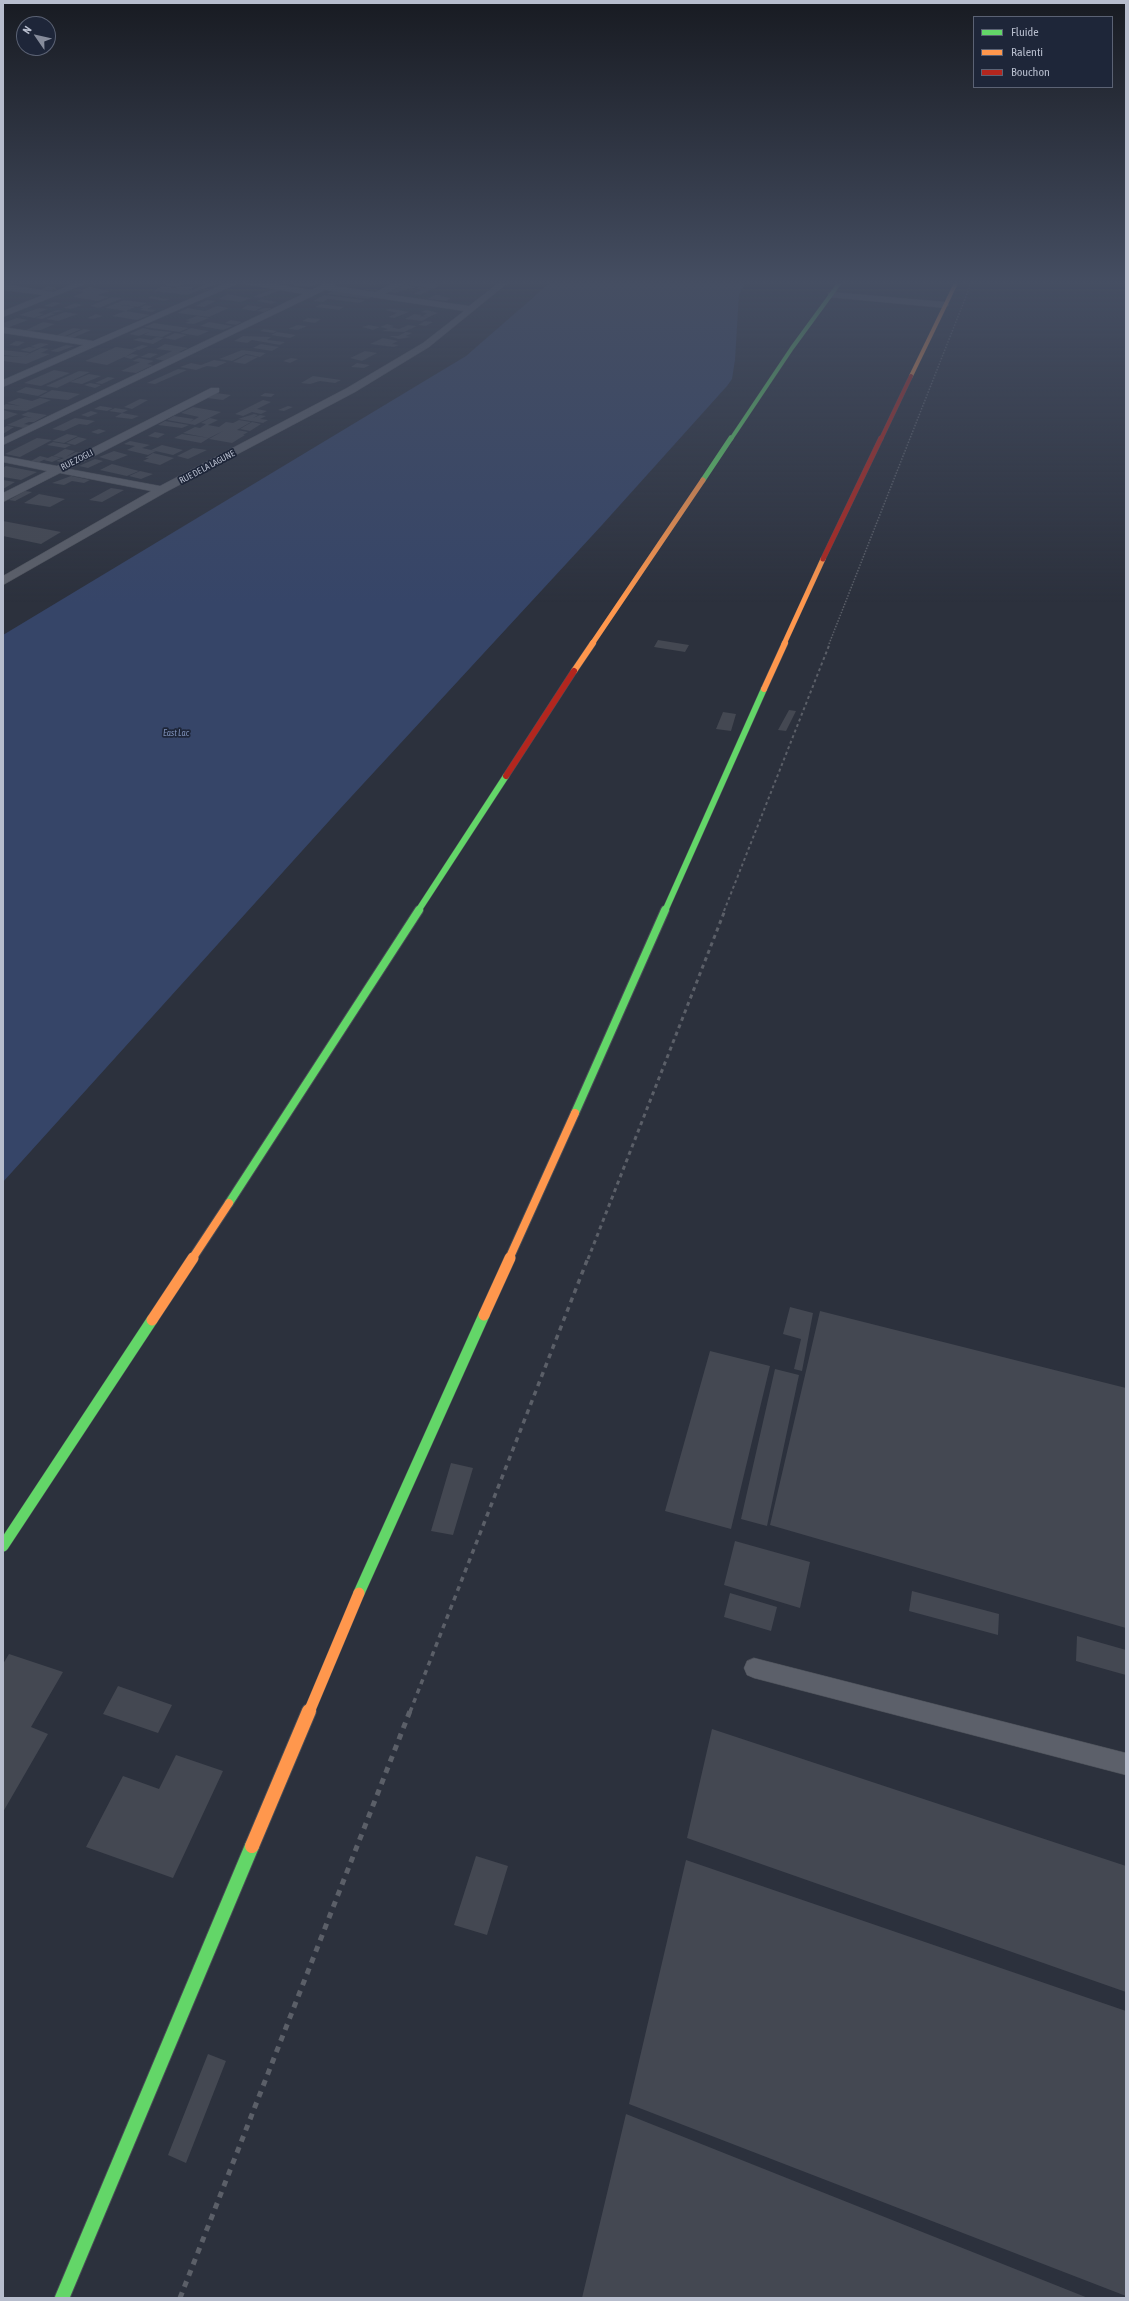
<!DOCTYPE html>
<html>
<head>
<meta charset="utf-8">
<style>
	body { margin:0 }
	#map { position:relative; width:1129px; height:2301px; overflow:hidden; background:#2c313d; font-family:"Asap Condensed",sans-serif }
	canvas { display:block }
	.frame { position:absolute; inset:0; border:4px solid #b7bdcd; pointer-events:none }
	.legend { position:absolute; left:973px; top:16px; width:140px; height:72px; box-sizing:border-box; background:#1e2639; border:1px solid #5b6274; margin:0; padding:5px 7px; list-style:none; font-size:12px; color:#b7bdcd }
	.legend li { display:flex; align-items:center; gap:8px; height:20px }
	.legend b { width:20px; border:1px solid #5b6274 }
	.north { position:absolute; left:16px; top:16px; width:40px; height:40px; box-sizing:border-box; background:#1e2639; border:1px solid #5b6274; border-radius:50%; rotate:304deg; font-size:11px; font-weight:700; line-height:16px; text-align:center; color:#b7bdcd }
	.north::after { content:''; display:block; margin:auto; width:14px; height:18px; background:#868c9b; clip-path:polygon(50% 0,100% 100%,50% 72%,0 100%) }
</style>
</head>
<body>
<div id="map">
<canvas width="1129" height="2301"></canvas>
<div class="frame"></div>
<ul class="legend">
<li><b style="height:5px;background:#63d668"></b>Fluide</li>
<li><b style="height:5px;background:#ff974d"></b>Ralenti</li>
<li><b style="height:5px;background:#b3261e"></b>Bouchon</li>
</ul>
<div class="north">N</div>
</div>
<script>
const context = document.querySelector('canvas').getContext('2d');
context.lineJoin = 'round';
function fill(path, color) { context.fillStyle = color; context.fill(path, 'evenodd'); }
function strokePath(path, color, width, dash) { context.strokeStyle = color; context.lineWidth = width; context.lineCap = dash ? 'butt' : 'round'; context.setLineDash(dash || []); context.stroke(path); }
function label(font, color, halo, rows, align = 'center') {
  context.font = font + ' "Asap Condensed",sans-serif'; context.lineWidth = 3.5; context.setLineDash([]); context.textBaseline = 'middle'; context.strokeStyle = halo; context.fillStyle = color; for (const [text, x, y, turn = 0] of rows) {
    context.save(); context.translate(x, y); context.rotate((+turn || 0) * Math.PI / 180); context.textAlign = isNaN(turn) ? turn : align; if (halo) context.strokeText(text, 0, 0); context.fillText(text, 0, 0); context.restore();
  }
}
fill(new Path2D(`
	M552,281H746L739,295L735,360L732,379L727,386L602,525L339,810L3,1182V635L466,356Z`), '#364568');
fill(new Path2D(`
	M95,281H106L95,285L88,283Z
	M173,281H191L176,287L163,285Z
	M215,281H225L187,295L153,291L162,286L175,288L181,286L194,287L189,290H192Z
	M358,281H382L374,285L355,282Z
	M410,281L440,285L434,289L404,284Z
	M299,282L316,284L309,287L292,285Z
	M404,285L417,287L395,293L389,292Z
	M48,286L57,288L49,291L40,290Z
	M90,287L111,291L98,295L109,297L98,301L72,297L84,292L78,291Z
	M419,287L432,289L420,295L413,294L421,290L415,289Z
	M273,289L281,290L260,298L252,297Z
	M332,291L374,296L368,299L327,294Z
	M228,294L243,297L251,298L241,302L218,299Z
	M324,295L333,296L365,300L360,303L328,299L323,302L313,301Z
	M435,295H442L440,296L451,298L446,301L427,299Z
	M152,296L161,298L170,299L165,301L147,298Z
	M112,297L123,298L99,308L90,306Z
	M262,299L277,302L271,304L257,301Z
	M124,300L147,303L138,307L114,304Z
	M207,300L216,301L204,307L195,306Z
	M53,302L61,303L52,307L44,306Z
	M75,303L83,305L71,309L63,308Z
	M114,304L135,307L126,311L105,308Z
	M321,304L344,307L339,310L315,307Z
	M145,305L153,306L147,309L156,310L152,312L140,310L144,308H140Z
	M248,305L262,307L255,311L241,309Z
	M217,306L229,308L209,317L177,313L188,308L205,311Z
	M39,308L48,309L38,313L44,314L34,318L19,315Z
	M264,308H272L264,312L257,311Z
	M390,309L399,310L409,312L394,318L388,317L397,313L385,310Z
	M57,310L64,311L51,313L55,314L42,319L36,318Z
	M426,310L431,311L438,313L429,317L423,316L427,313L421,312Z
	M125,311L150,315L137,320L112,316Z
	M65,312L78,314L58,321L46,319Z
	M96,314L103,316L93,319L87,318Z
	M414,314L422,315L420,316L429,317L422,321L405,319Z
	M197,316L209,318L194,324L185,323L190,321L186,320Z
	M17,318L28,320L7,328L3,327V323Z
	M308,318L321,319L315,323L302,321Z
	M231,320L242,322L236,325L225,323Z
	M425,321L433,322L426,326L418,325Z
	M43,322L55,324L41,330L24,331Z
	M209,322L233,326L223,330L200,326Z
	M154,323L189,328L179,332L144,327Z
	M387,324L394,326L390,327L399,329L408,325L417,326L404,332L382,331L388,329L380,327Z
	M297,325L307,326L298,330L288,329Z
	M369,325L380,327L373,330L362,327Z
	M73,328L81,329L63,337L55,336Z
	M143,328L152,330L172,332L162,337L144,335L149,332L139,336L129,334Z
	M191,328L202,330L209,331L198,336L180,333Z
	M84,329L91,330L73,338L65,337Z
	M264,329L277,331L273,333L260,331Z
	M277,332L296,335L290,338L271,335Z
	M406,332L412,333L406,336L411,337L399,339L389,336H398Z
	M175,333L187,335L175,340L164,338Z
	M243,336L271,337L267,340L285,342L280,345L252,340L247,343L234,341Z
	M157,337L164,338L153,344L133,340L139,338L151,340Z
	M383,338L398,341L392,344L399,345L394,347L370,344Z
	M16,341L25,342L18,346L9,345Z
	M40,343L49,344L30,352L20,350L29,347L36,348L31,346Z
	M165,344L188,348L179,352L183,353L166,361L155,359L172,351L156,349Z
	M261,344L279,347L272,351L253,348Z
	M66,345L74,346L58,352L50,351Z
	M142,345L148,346L139,350L132,349Z
	M116,347L137,350L125,357L132,354L139,355L131,359L124,357L107,365L85,361Z
	M41,348L49,349L41,353L50,354L26,364L3,361V356L22,357L3,355L4,350L30,353L25,356Z
	M242,350L266,353L260,357L246,354L232,361L219,359Z
	M365,351L377,353L362,361L350,358Z
	M149,353L158,354L150,358L140,357Z
	M246,355L258,357L245,364L233,362Z
	M139,358L154,361L147,364L153,365L136,373L121,371L140,362L132,361Z
	M291,358L298,359L290,363L283,361Z
	M214,360L227,362L216,367L207,366L196,370L180,367L191,363L201,365Z
	M357,363L370,365L364,368L351,367Z
	M178,369L187,370L155,384L147,383Z
	M54,370L70,373L41,386L24,383Z
	M79,371L90,372L57,388L46,386Z
	M89,374L101,376L82,384L70,382Z
	M313,376L341,380L335,383L320,381L310,384L301,383Z
	M108,377L115,378L102,384L95,383Z
	M90,383L101,385L95,388L84,385Z
	M26,387L48,391L38,396L16,392Z
	M52,390L80,394L68,400L39,397Z
	M216,393L231,395L223,400L207,398Z
	M265,393L275,394L271,397L260,396Z
	M19,398L32,401L40,398L51,400L26,411L3,409V406L6,404L21,406L7,403Z
	M140,399L148,400L132,409L124,407Z
	M263,400L271,402L257,409L267,411L261,414L252,412L243,416L235,414Z
	M100,406L113,408L107,411L94,409Z
	M288,406L293,407L284,411L278,410Z
	M193,407L221,412L195,425L167,420L174,416L194,419L190,422L199,417L181,413Z
	M115,408L128,410L122,413L109,411Z
	M3,410L18,414L4,420Z
	M91,411L98,413L88,417L81,415Z
	M28,412L47,415L34,422H29L24,424L30,425L24,428L7,425L25,417L32,418L21,415Z
	M122,413L139,416L132,419L115,417Z
	M254,414L258,415L253,418L260,415L266,416L260,419L268,420L263,423L238,419Z
	M75,418L95,421L87,425L79,424L64,431L52,429Z
	M210,418L218,420L208,425L219,427L226,422L233,423L239,420L251,422L237,430L248,432L243,435H245L232,443L209,439L223,431L209,438L183,433L195,427L200,428L206,424L201,423Z
	M165,421L189,425L182,428L158,425Z
	M252,422L261,424L250,431L240,429Z
	M7,426L14,427L3,434V428Z
	M99,429L106,431L98,434L91,432Z
	M155,432L165,434L158,438L148,436Z
	M67,434L78,436L64,443L52,441Z
	M182,434L209,438L201,443L174,438Z
	M78,437L87,439L75,445L66,443Z
	M37,438L52,440L20,457L5,454Z
	M130,441L150,445L142,448L156,451L148,455L127,450L135,446L124,444Z
	M53,442L71,445L65,448L47,445Z
	M162,445L183,450L173,455L151,450Z
	M193,448L207,450L188,459L177,456Z
	M65,449L75,451L66,457L76,452L85,453L65,463L56,461L64,458L53,456Z
	M114,451L128,455L113,461L99,457Z
	M153,453L174,458L160,465L143,461L149,458H145Z
	M40,456L48,458L39,462L31,461Z
	M52,456L61,458L52,462L44,460Z
	M95,459L103,461L88,468L79,466Z
	M112,464L139,471L127,476L100,470Z
	M6,466L37,472L21,480L3,477V468Z
	M140,471L153,474L141,479L129,476Z
	M71,476L90,480L84,483L72,481L64,485L52,483Z
	M3,480L15,482L3,489Z
	M111,488L124,490L102,502L89,500Z
	M25,491L32,492L15,501L9,500Z
	M39,494L65,499L50,507L24,503Z
	M3,521L61,532L41,544L3,536Z
	M658,640L689,645L685,652L654,647Z
	M789,710L796,711L786,731L778,730Z
	M723,712L736,714L731,731L716,729Z
	M790,1307L813,1313L802,1371L794,1369L801,1339L783,1334Z
	M820,1311L1126,1388V1628L770,1525Z
	M710,1351L770,1366L731,1529L665,1511Z
	M775,1369L799,1375L767,1526L741,1519Z
	M451,1463L473,1468L453,1535L431,1531Z
	M735,1541L810,1562L800,1608L724,1585Z
	M912,1591L999,1614L998,1635L909,1611Z
	M730,1593L777,1607L771,1631L724,1617Z
	M1077,1636L1126,1650V1675L1076,1661Z
	M9,1654L63,1672L31,1727L48,1734L3,1812V1664Z
	M118,1686L172,1705L158,1733L103,1714Z
	M712,1729L1126,1866V1992L687,1838Z
	M176,1755L223,1771L173,1878L86,1847L123,1776L159,1789Z
	M476,1856L508,1866L487,1935L454,1925Z
	M686,1860L1126,2011V2296L629,2104Z
	M208,2054L226,2061L186,2163L168,2155Z
	M626,2114L1088,2298H582Z`), '#444852');
const lane = new Path2D(`
	M754,1658L1126,1753V1775L754,1678L747,1675L744,1668L747,1661Z`);
const street = new Path2D(`
	M81,281H92L3,317V311L43,295L3,290V284L53,292Z
	M231,281H254L311,290L331,281H341L333,286L375,292L399,281H409L385,294L469,306L501,281H510L429,347L355,392L166,492L3,585V576L151,491L60,473L3,502V493L47,471L3,462V456L57,466L211,388H219V392L69,469L160,486L347,388L423,343L464,311L325,290L3,445V438L303,294L239,283L3,387V380L83,345L3,333V327L93,341Z
	M831,292L945,302L949,305L945,308L828,297V293Z`);
const fastFar5 = new Path2D(`
	M731,439L792,348L841,281`);
const fastFar4 = new Path2D(`
	M703,480L731,438`);
const fastFar3 = new Path2D(`
	M418,911L506,776
	M665,911L764,689`);
const fastFar2 = new Path2D(`
	M575,1113L665,910
	M229,1203L419,910`);
const fastFar1 = new Path2D(`
	M3,1546L152,1320
	M359,1593L484,1315`);
const fast = new Path2D(`
	M62,2298L252,1846`);
const slowFar5 = new Path2D(`
	M911,376L957,281`);
const slowFar4 = new Path2D(`
	M592,644L703,480
	M784,644L823,559`);
const slowFar3 = new Path2D(`
	M574,671L593,643
	M764,689L785,643`);
const slowFar2 = new Path2D(`
	M192,1259L229,1203
	M509,1259L575,1113`);
const slowFar1 = new Path2D(`
	M484,1315L510,1258
	M152,1320L193,1258
	M309,1712L359,1593`);
const slow = new Path2D(`
	M252,1846L309,1711`);
const jamFar2 = new Path2D(`
	M881,439L911,376`);
const jamFar1 = new Path2D(`
	M823,559L881,438`);
const jam = new Path2D(`
	M506,776L574,671`);
strokePath(lane, '#494d56', 1);
strokePath(street, '#494d56', 1);
strokePath(fastFar5, '#494d56', 4.5);
strokePath(fastFar4, '#494d56', 5.5);
strokePath(fastFar3, '#494d56', 7);
strokePath(fastFar2, '#494d56', 10);
strokePath(fastFar1, '#494d56', 12);
strokePath(fast, '#494d56', 16);
strokePath(slowFar5, '#494d56', 4.5);
strokePath(slowFar4, '#494d56', 5.5);
strokePath(slowFar3, '#494d56', 7);
strokePath(slowFar2, '#494d56', 10);
strokePath(slowFar1, '#494d56', 12);
strokePath(slow, '#494d56', 16);
strokePath(jamFar2, '#494d56', 4.5);
strokePath(jamFar1, '#494d56', 5.5);
strokePath(jam, '#494d56', 7);
fill(lane, '#5c606a');
fill(street, '#5c606a');
strokePath(fastFar5, '#63d668', 4);
strokePath(fastFar4, '#63d668', 5);
strokePath(fastFar3, '#63d668', 6);
strokePath(fastFar2, '#63d668', 8);
strokePath(fastFar1, '#63d668', 11);
strokePath(fast, '#63d668', 14);
strokePath(slowFar5, '#ff974d', 4);
strokePath(slowFar4, '#ff974d', 5);
strokePath(slowFar3, '#ff974d', 6);
strokePath(slowFar2, '#ff974d', 8);
strokePath(slowFar1, '#ff974d', 11);
strokePath(slow, '#ff974d', 14);
strokePath(jamFar2, '#b3261e', 4);
strokePath(jamFar1, '#b3261e', 5);
strokePath(jam, '#b3261e', 6);
strokePath(new Path2D(`
	M829,644L972,281`), '#5b5f68', 1.5, [1.5, 1.5]);
strokePath(new Path2D(`
	M724,911L830,643`), '#5b5f68', 2, [3, 3]);
strokePath(new Path2D(`
	M588,1259L725,910`), '#5b5f68', 3, [4, 4]);
strokePath(new Path2D(`
	M410,1712L588,1258`), '#5b5f68', 3.5, [5, 5]);
strokePath(new Path2D(`
	M180,2298L410,1711`), '#5b5f68', 5, [6, 6]);
const sky = context.createLinearGradient(0, 0, 0, 603);
sky.addColorStop(0, '#181b22');
sky.addColorStop(0.47, '#454e62');
sky.addColorStop(1, '#454e6200');
context.fillStyle = sky;
context.fillRect(0, 0, 1129, 603);
label('9px', '#b7bdcd', '#1e2639', [
	["RUE ZOGLI",77,460,-27],
	["RUE DE LA LAGUNE",207,467,-28]
]);
label('italic 9px', '#7c8eb6', '#1e2639', [
	["East Lac",176,733]
]);
</script>
</body>
</html>
